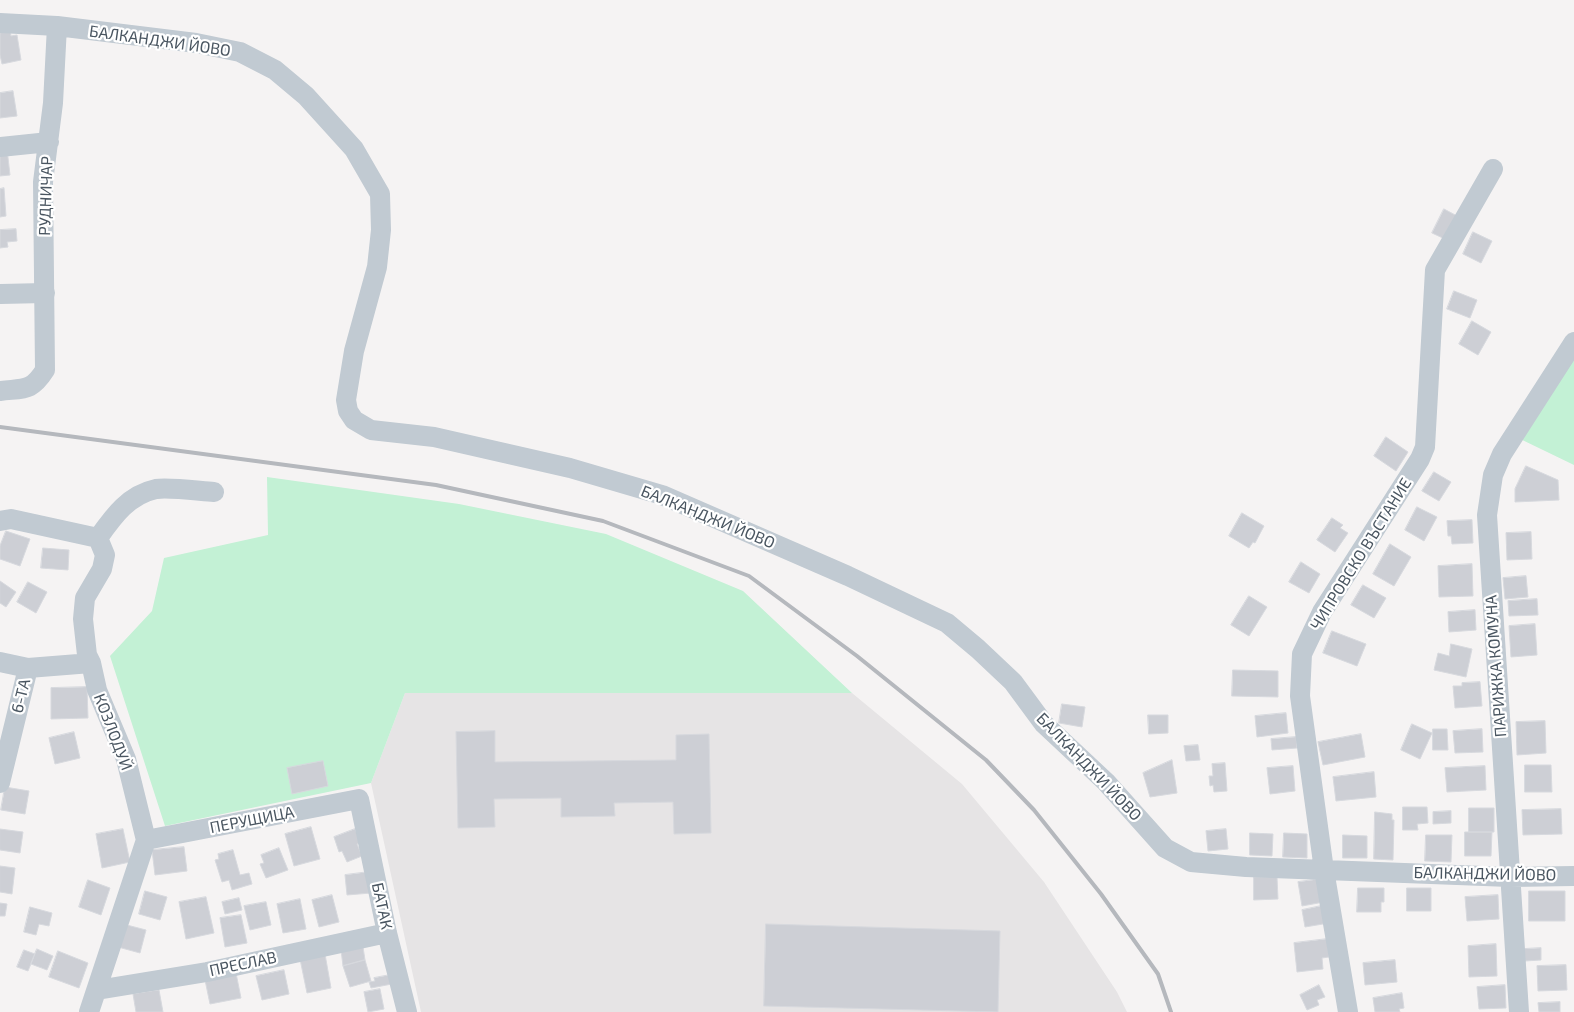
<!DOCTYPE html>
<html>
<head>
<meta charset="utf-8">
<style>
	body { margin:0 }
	canvas { display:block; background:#f5f3f3 }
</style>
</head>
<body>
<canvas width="1574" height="1012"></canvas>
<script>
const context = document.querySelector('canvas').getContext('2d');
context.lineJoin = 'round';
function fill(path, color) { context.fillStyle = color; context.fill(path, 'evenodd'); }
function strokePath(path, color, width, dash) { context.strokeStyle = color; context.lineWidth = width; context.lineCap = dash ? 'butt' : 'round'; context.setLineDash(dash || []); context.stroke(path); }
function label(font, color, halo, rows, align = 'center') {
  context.font = font + ' "Exo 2",sans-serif'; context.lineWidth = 4.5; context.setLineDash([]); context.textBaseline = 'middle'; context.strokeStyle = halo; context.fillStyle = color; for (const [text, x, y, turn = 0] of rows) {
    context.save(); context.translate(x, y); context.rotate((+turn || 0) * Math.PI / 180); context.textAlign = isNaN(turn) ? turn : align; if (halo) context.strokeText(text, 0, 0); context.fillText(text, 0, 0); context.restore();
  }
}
fill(new Path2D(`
	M405,693H852L962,784L1044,882L1117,992L1127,1012H421L371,783Z`), '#e6e4e5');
fill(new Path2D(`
	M1574,343V465L1514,436Z
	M267,477L459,504L606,534L743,591L852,693H405L371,783L165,826L110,656L152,611L164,558L268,535Z`), '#c3f1d5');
const building = new Path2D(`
	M10,30L11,36L17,35L21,60L2,64L0,55V32Z
	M13,91L17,116L0,118V93Z
	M7,149L10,175L0,176V150Z
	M4,188L6,216L0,217V189Z
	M1444,209L1459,217L1447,240L1432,233Z
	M16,229L17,241L7,242L8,247L0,248V230Z
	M1473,232L1492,241L1481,263L1463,254Z
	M1454,291L1477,300L1470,318L1447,309Z
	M1472,321L1491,332L1478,355L1459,344Z
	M1386,437L1408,452L1396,471L1374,456Z
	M1526,466L1558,480L1559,500L1515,502V489Z
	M1434,472L1451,482L1439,501L1422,491Z
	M1417,507L1437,517L1424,541L1405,530Z
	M1242,513L1264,526L1255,543L1253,542L1249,548L1229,536Z
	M1332,518L1343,525L1340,528L1348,533L1335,552L1317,540Z
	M1472,520L1473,543L1452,544L1451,536H1448L1447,521Z
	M6,531L30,539L20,566L0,559V546Z
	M1531,532L1532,559L1507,560L1506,533Z
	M1390,544L1411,557L1394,586L1373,574Z
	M43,548L69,550L68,570L41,568Z
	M1301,562L1320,574L1309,593L1289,582Z
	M1472,564L1473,596L1439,597L1438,566Z
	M1526,576L1528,597L1505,599L1503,578Z
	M0,581L16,592L6,607L0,603Z
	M28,582L47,592L36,613L17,602Z
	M1363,585L1386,598L1374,618L1351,605Z
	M1249,596L1267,607L1249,636L1231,625Z
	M1537,599L1538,615L1509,616L1508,601Z
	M1475,610L1476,630L1449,632L1448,612Z
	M1535,624L1537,655L1511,657L1509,626Z
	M1332,631L1366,644L1357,666L1323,653Z
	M1451,644L1472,649L1466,677L1434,670L1438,653L1449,656Z
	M1233,670L1278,671V697L1232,696Z
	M1480,682L1482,706L1455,708L1453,686H1462V683Z
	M87,687L88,718L51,719V688Z
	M1062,704L1085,707L1082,727L1059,723Z
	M1286,713L1288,733L1257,737L1255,716Z
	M1148,715H1168V733L1149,734Z
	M1545,721L1546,753L1517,755L1516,722Z
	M1412,724L1432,733L1420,759L1401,750Z
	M1433,729H1447L1448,750H1433Z
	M1482,729L1483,752L1455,753L1453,731Z
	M495,731V762L676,760V735L709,734L711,833L674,834L673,802L614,803L615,816L561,817V798L494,799L495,827L458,828L456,732Z
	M74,732L80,758L55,764L49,738Z
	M1361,734L1365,757L1323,765L1318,742Z
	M1296,737L1297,748L1272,750L1271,739Z
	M1198,745L1200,760L1186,761L1184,746Z
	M1172,760L1177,793L1150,797L1143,773Z
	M323,761L328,786L292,794L287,768Z
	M1225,763L1227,791L1214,792L1213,785L1210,786L1209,776H1213L1212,764Z
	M1525,765H1551L1552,792H1525Z
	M1293,766L1295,791L1270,794L1267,768Z
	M1485,766L1486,790L1447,792L1445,768Z
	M1374,772L1376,797L1336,801L1333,777Z
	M5,787L29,791L25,814L1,810Z
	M1403,807H1427L1428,823L1417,824L1418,830H1403Z
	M1469,808H1494V832H1469Z
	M1561,809L1562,834L1523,835L1522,810Z
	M1451,811V823L1433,824V812Z
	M1375,812L1392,814V820H1394L1393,860L1374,859Z
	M311,827L320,859L294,866L285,834Z
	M0,829L23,832L20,853L0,850Z
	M123,829L130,862L102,868L96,834Z
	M355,829L361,843L357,844L362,856L347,862L342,851L339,852L334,837Z
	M1226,829L1228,849L1208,851L1206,831Z
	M1465,832H1492L1491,856H1465Z
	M1250,833L1273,834L1272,856L1250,855Z
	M1284,833L1307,834V858L1283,857Z
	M1343,835L1367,836V858H1343Z
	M1426,835H1452L1451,862L1425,861Z
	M184,847L187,871L155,875L152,850Z
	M279,848L288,870L266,878L260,864L264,863L261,855Z
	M233,850L240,875L249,873L252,884L232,890L229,880L222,882L215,860L219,859L218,854Z
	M0,866L15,868L12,894L0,892Z
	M369,872L371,893L347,895L345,875Z
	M1254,877H1277L1278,899L1254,900Z
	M1321,879L1324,902L1302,906L1298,882Z
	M88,880L110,888L101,915L79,907Z
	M1358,888H1384V902H1381V912H1357Z
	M1407,888H1431V911H1407Z
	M145,891L167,897L160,920L139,914Z
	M1529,891H1565V921H1529Z
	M332,895L339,922L319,927L312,900Z
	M1498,895L1499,919L1467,921L1465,897Z
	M206,897L214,933L186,939L179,902Z
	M239,898L242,910L225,914L222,902Z
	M300,899L306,929L283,933L277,904Z
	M266,902L271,925L250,930L244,906Z
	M0,903L7,904L5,916H0Z
	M1326,905L1329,923L1305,927L1302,910Z
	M30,907L52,913L49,926L39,924L36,935L24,932Z
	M241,915L247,943L225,947L220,918Z
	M123,924L146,930L140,953L118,947Z
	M766,924L1000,931L998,1012L764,1006Z
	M1327,939L1329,957L1322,958L1323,969L1297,972L1294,943Z
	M1496,944L1497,976L1469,977L1468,946Z
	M363,947L365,960L343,966L341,950Z
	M1541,948V960L1525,961L1524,949Z
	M37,949L53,956L47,970L31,964Z
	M24,950L35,954L28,971L17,967Z
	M58,951L88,963L79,988L49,977Z
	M325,954L331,988L307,993L300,959Z
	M365,960L371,981L350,987L343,966Z
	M1395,960L1397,982L1365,985L1363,963Z
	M1566,965L1567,990L1538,991L1537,966Z
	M284,970L289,994L262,1000L256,976Z
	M236,973L241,998L210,1004L205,980Z
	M390,975L392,984L371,988L369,982L375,981L374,978Z
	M1319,985L1325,997L1317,1000L1319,1005L1307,1010L1300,995Z
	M1505,985L1506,1008L1479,1009L1477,987Z
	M380,989L384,1009L368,1012L364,992Z
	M159,990L163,1012H136L133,994Z
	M1402,993L1404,1008L1399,1009L1400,1012H1375L1373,998Z
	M1560,1002V1012H1539L1538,1003Z`);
fill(building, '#cdcfd5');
strokePath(building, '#d7d9de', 1);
strokePath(new Path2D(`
	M0,23L57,26L53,103L43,182L45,370C31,392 24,388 0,391
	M57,26L196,43L240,52L275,70L306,96L354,149L380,194L381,230L377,267L354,351L346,400L348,411L354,420L371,430L434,437L570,468L662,495L848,576L947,623L978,649L1013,682L1044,724L1106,782L1165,848L1191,862L1246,867L1510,877L1574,876
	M0,147L49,142
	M0,294L45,293
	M0,521L11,519L98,538L105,555L102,569L85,598L83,619L87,655L91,663L97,690L126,759L146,840L89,1012
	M98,538C113,517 128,495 156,489C169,487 199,491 214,492
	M0,662L28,668L91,663
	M0,783L28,668
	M146,840L359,799L387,933L407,1012
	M97,990L207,972L387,933
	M1348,1012L1324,870L1300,696L1302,654L1322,612L1420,459L1425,447L1435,270L1493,169
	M1519,1012L1487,515L1493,475L1502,454L1574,342`), '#c1cad2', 20);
strokePath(new Path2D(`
	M0,427L436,485L603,521L749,576L857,656L986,760L1034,810L1101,894L1158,974L1171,1012`), '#b5b8bd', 4);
label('16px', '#4a5661', '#fff', [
	["БАЛКАНДЖИ ЙОВО",160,41,8],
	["РУДНИЧАР",46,196,-88],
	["БАЛКАНДЖИ ЙОВО",708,517,22],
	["ЧИПРОВСКО ВЪСТАНИЕ",1361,554,-58],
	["ПАРИЖКА КОМУНА",1496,666,-94],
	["6-ТА",21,696,-76],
	["КОЗЛОДУЙ",113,732,69],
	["БАЛКАНДЖИ ЙОВО",1089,767,46],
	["ПЕРУЩИЦА",252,820,-11],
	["БАЛКАНДЖИ ЙОВО",1485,874,1],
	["БАТАК",382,906,78],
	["ПРЕСЛАВ",243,964,-12]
]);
</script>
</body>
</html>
